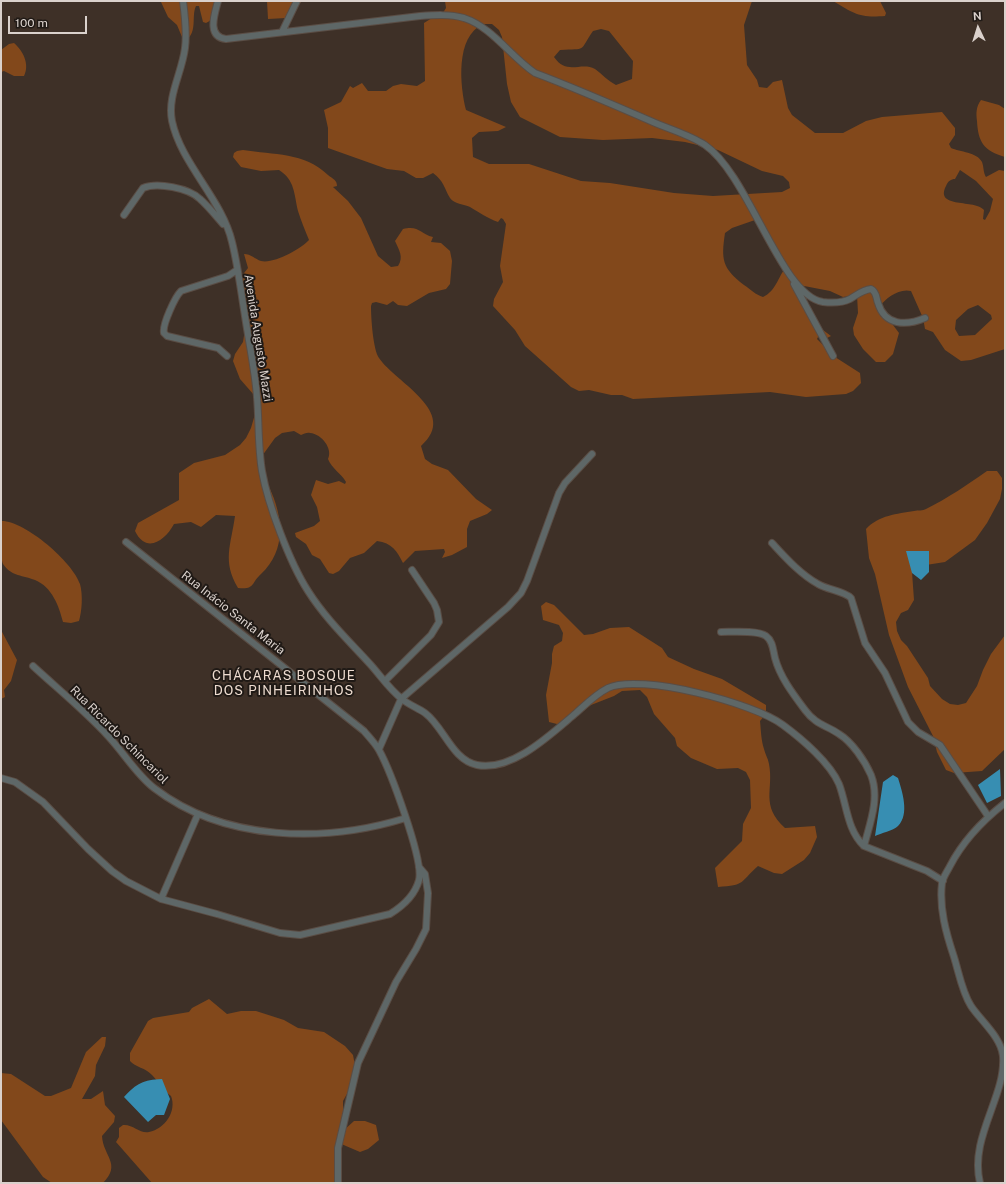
<!DOCTYPE html>
<html>
<head>
<meta charset="utf-8">
<style>
	body { margin:0 }
	#map { position:relative; width:1006px; height:1184px; overflow:hidden; background:#3e3027; font-family:"Public Sans",sans-serif }
	canvas { display:block }
	.frame { position:absolute; inset:0; border:2px solid #dad1cc; pointer-events:none }
	.north { position:absolute; left:958px; top:8px; width:40px; height:40px; -webkit-text-stroke:3px #201a16; paint-order:stroke; rotate:356deg; font-size:11px; font-weight:700; line-height:16px; text-align:center; color:#dad1cc }
	.north::after { content:''; display:block; margin:auto; width:14px; height:18px; background:#dad1cc; clip-path:polygon(50% 0,100% 100%,50% 72%,0 100%) }
	.scale { position:absolute; left:8px; top:16px; width:79px; height:18px; box-sizing:border-box; border:2px solid #dad1cc; border-top:0; padding-left:5px; font-size:12px; line-height:14px; white-space:nowrap; color:#dad1cc; -webkit-text-stroke:3px #201a16; paint-order:stroke }
</style>
</head>
<body>
<div id="map">
<canvas width="1006" height="1184"></canvas>
<div class="frame"></div>
<div class="north">N</div>
<div class="scale">100 m</div>
</div>
<script>
const context = document.querySelector('canvas').getContext('2d');
context.lineJoin = 'round';
function fill(path, color) { context.fillStyle = color; context.fill(path, 'evenodd'); }
function strokePath(path, color, width, dash) { context.strokeStyle = color; context.lineWidth = width; context.lineCap = dash ? 'butt' : 'round'; context.setLineDash(dash || []); context.stroke(path); }
function label(font, color, halo, rows, align = 'center') {
  context.font = font + ' "Public Sans",sans-serif'; context.lineWidth = 4; context.setLineDash([]); context.textBaseline = 'middle'; context.strokeStyle = halo; context.fillStyle = color; for (const [text, x, y, turn = 0] of rows) {
    context.save(); context.translate(x, y); context.rotate((+turn || 0) * Math.PI / 180); context.textAlign = isNaN(turn) ? turn : align; if (halo) context.strokeText(text, 0, 0); context.fillText(text, 0, 0); context.restore();
  }
}
fill(new Path2D(`
	M159,1H217C217,9 214,20 206,23L203,22L199,6H196C191,16 198,32 186,40L182,37L177,25L168,17L161,2Z
	M267,1H302L286,18L268,19Z
	M445,1H752L744,25L747,65L757,80L759,87L767,88L773,82L782,80L788,108L792,115L815,133H843L866,121L882,117L942,112L955,128V135L949,144L951,148C960,152 977,152 982,162C984,167 983,172 986,177L999,170L1005,171V349L971,360L961,361L945,350L933,332L925,329L923,318L911,291C899,288 886,298 879,307L881,317H887L899,333L893,354L885,362H876L863,349L854,335L853,328L858,313L857,295L843,297L830,291L799,285L797,286L819,327L831,336L827,338L818,337L817,339L835,357L860,373L861,383L853,391L846,394L806,397L770,392L633,399L622,395H611L589,390L579,391L571,387L525,346L515,330L493,306L494,299L503,282L500,266L506,224L503,219L501,218L498,222C487,218 480,213 470,207C464,204 454,204 450,198C444,188 444,181 433,173L423,178H416L404,171L387,169L328,148V128L324,110L341,102L350,86L353,88L362,83L368,91H386L393,86L401,84L417,86L425,81L424,23L432,18L441,16L446,8ZM483,24H492L499,30L502,37L507,84L511,102L520,117L560,137L603,140L652,138L685,142L718,150L762,171L783,176L789,182L790,188L782,192L713,196L674,193L610,183L581,181L529,164H489L473,157L472,138L479,132L498,131L506,127L466,110C460,86 455,37 483,24ZM601,29L609,31L633,61L632,79L616,85C608,81 602,74 595,69C581,61 567,76 554,57L560,50C588,48 578,53 593,31ZM960,170L976,181L993,199L990,211L985,220L983,219L984,210C976,199 934,209 946,186C948,181 951,179 955,179ZM755,220L776,252L783,258L786,267C778,277 776,291 763,297C756,295 750,289 744,285C722,268 721,260 725,233L732,228ZM978,305L991,315L992,319L975,335L959,336L955,329L956,320L968,309Z
	M833,1H880L886,13L885,16C859,18 855,14 833,1Z
	M14,43C23,51 30,64 24,76H14L4,71L1,72V50L9,44Z
	M981,100L999,105L1005,109V157C984,151 978,142 977,121C976,113 976,107 981,100Z
	M243,150C274,155 304,152 328,175C333,179 337,180 337,186L333,187L348,201L361,218L378,256L391,267L398,266C404,257 399,250 395,241L403,229C419,225 420,234 433,237L431,242L441,243L450,251L452,261L450,284L446,289L429,293L407,306L398,305L393,301L387,305L376,302L372,303L371,306C371,318 373,349 379,358C396,383 460,412 421,446L425,459L432,464L448,470L476,499L492,510L487,514L470,521L467,529V547L452,555L442,558L445,552L444,549L415,551L403,563C397,551 392,543 377,541L364,553L350,558L339,571L333,574L329,573L320,559L312,555L306,544L296,537L295,533L314,526L320,521L317,507L311,495L316,480L328,484L339,481L345,484L346,482C341,473 332,469 328,459C333,449 322,434 310,433C307,432 304,434 301,435L294,431L282,433L275,438L257,463C259,472 265,478 269,487C283,516 287,550 261,574C251,583 255,590 238,588C222,561 231,545 235,516L216,515L201,527L191,522L174,524C165,541 146,554 135,531L138,523L179,500V473L194,463L225,455L240,445L246,438L251,428L255,414L254,395L240,379L233,361L235,354L243,342L246,323L247,302L241,290V277L248,268L244,254C251,254 255,259 261,261C274,264 301,249 309,240C305,230 301,221 298,211C294,194 295,180 279,170L261,171L241,167L233,157L234,153L237,151Z
	M987,471H997L1002,478V489L1000,499L987,523L975,540L945,562L926,565L912,572L914,600L908,610L901,613L896,622L897,631L901,640L907,646L928,678L930,686L942,699L950,704L958,705L966,703L977,686L983,670L991,654L1005,635V749L982,771L954,773L946,770L937,752L933,736L908,687L889,635L875,574L869,558L866,529C879,515 897,514 914,511C918,510 923,511 926,509C948,498 967,485 987,471Z
	M1,521C24,520 73,562 80,584C83,595 82,611 79,621L71,623L63,622C59,606 52,587 35,580C23,575 12,577 3,564C0,556 1,531 1,521Z
	M546,602L554,605L584,635L593,634L610,628L629,627L662,648L668,657L694,669L722,679L766,705V714L760,721C761,730 761,740 764,749C765,754 768,758 769,764C774,790 760,805 785,828L815,826L817,837L810,853L804,860L782,874L774,873L758,866C739,883 746,885 718,887L715,868L742,841L743,824L751,808L750,780L746,772L738,768L717,769L691,758L677,746L675,738L654,714L647,697L640,690L622,691L614,696L591,705L567,724H557L549,722L546,695L552,663V654L554,646L562,641L563,633L559,625L543,620L541,606Z
	M1,630L17,660L11,681L4,690L5,697L1,699Z
	M209,999L227,1014L241,1011H256L284,1020L298,1028L324,1032L345,1046L353,1055L357,1076L343,1101V1131L354,1121H365L376,1125L379,1140L368,1149L360,1152L339,1143L335,1144L336,1183H152L116,1142L119,1137V1128L123,1125C133,1124 140,1134 149,1132C165,1129 177,1111 171,1096C163,1090 159,1082 152,1075C146,1068 135,1067 130,1061V1053L148,1021L153,1018L189,1012L192,1008Z
	M102,1037H106L105,1046L96,1065L95,1076L82,1099H91L103,1091L105,1105L115,1116L114,1122L102,1136C103,1156 122,1164 103,1183H52L43,1177L1,1120V1073L11,1074L45,1096H51L71,1088L86,1052Z`), '#82481b');
fill(new Path2D(`
	M906,551H929V572L921,580L912,573Z
	M1000,769L1001,796L987,803L978,785Z
	M893,775L898,778C902,791 910,814 898,826C893,831 881,833 875,836L883,782Z
	M162,1079L170,1099L164,1115H156L148,1122L124,1097C137,1083 143,1080 162,1079Z`), '#378eb2');
const minor = new Path2D(`
	M183,1C185,16 187,33 185,48C182,73 167,96 172,121C181,164 222,199 232,242C238,266 241,292 245,316C249,343 255,370 257,397C259,422 258,447 262,471C268,505 290,563 308,591C325,618 349,641 370,664C380,675 390,690 402,699C409,705 418,708 425,713C444,727 452,760 477,765C512,772 551,734 576,713C586,704 596,694 608,688C640,673 754,703 783,725C802,739 830,763 839,784C847,805 847,830 864,846L927,871L943,881
	M218,1C215,13 206,37 226,39L420,16C435,15 450,14 464,18C492,27 511,57 535,73C575,88 614,105 653,122C669,129 690,135 705,145C749,175 781,296 823,302C832,303 842,303 850,299C857,295 862,290 871,289C877,292 876,298 878,303C885,326 906,326 925,318
	M282,32L297,1
	M124,215L143,188C157,182 189,188 200,199C208,206 216,216 223,224
	M794,284L833,356
	M227,356L218,348L167,336L164,333C162,325 175,297 181,291L228,276L237,270
	M772,543C785,557 800,574 818,584C828,590 844,591 851,598L865,643L885,673L908,722L918,732L940,745L988,816
	M721,632C732,632 758,630 766,636C773,641 773,650 775,658C780,677 793,694 805,710C816,725 826,725 839,734C852,742 865,761 871,775C880,798 870,823 864,846
	M33,666C58,689 85,711 108,736C124,753 136,774 154,788C224,842 325,843 406,818
	M385,681L431,635L439,622L437,610L434,603L412,570
	M379,749L401,699L508,607L521,593L527,581L559,493L565,483L592,454
	M1,778L15,782L43,802L88,849L112,871L126,881L161,899L217,914L280,933L300,935L390,914C403,906 415,895 419,880C424,860 390,770 379,750C375,743 369,737 364,731L126,542
	M161,899L198,814
	M338,1183V1148L358,1063L396,982L416,949L426,929L428,893L425,874L419,867
	M980,1183C969,1137 1006,1097 1003,1056C1001,1037 981,1021 971,1006C962,992 959,973 954,957C946,933 939,908 942,883C943,877 947,872 950,866C963,841 982,821 1005,803`);
strokePath(minor, '#5a4d45', 8);
strokePath(minor, '#5e6767', 6);
label('12px', '#dad1cc', '#201a16', [
	["Avenida Augusto Mazzi",258,338,81],
	["Rua Inácio Santa Maria",233,613,38],
	["Rua Ricardo Schincariol",119,735,45]
]);
context.letterSpacing = '1px';
label('13px', '#eedcd0', '#201a16', [
	["CHÁCARAS BOSQUE",284,676],
	["DOS PINHEIRINHOS",284,691]
]);
context.letterSpacing = '0px';
</script>
</body>
</html>
